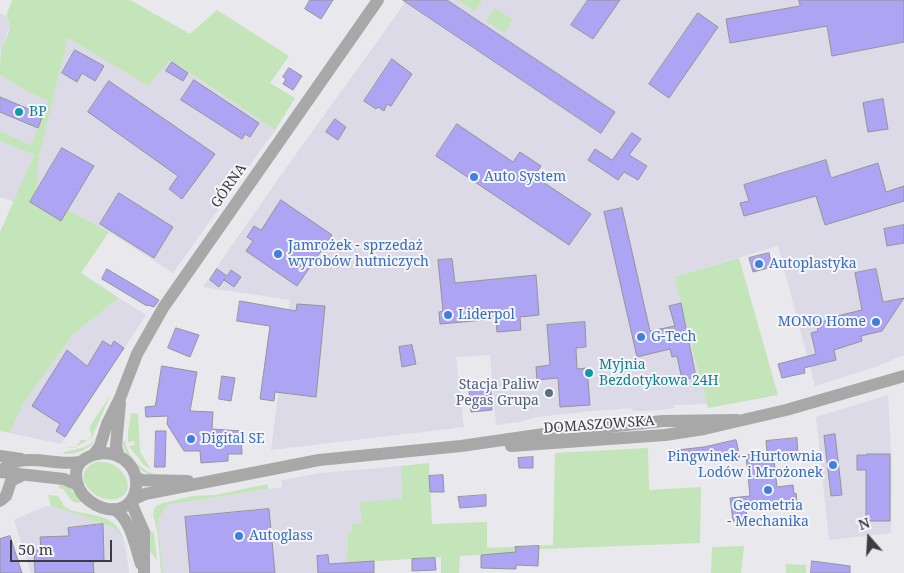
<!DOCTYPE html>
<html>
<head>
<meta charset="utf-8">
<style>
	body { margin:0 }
	#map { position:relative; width:904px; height:573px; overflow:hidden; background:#e8e8ed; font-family:"Noto Serif",serif }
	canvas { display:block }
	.north { position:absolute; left:844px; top:513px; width:50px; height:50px; -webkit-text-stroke:4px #f5f5fa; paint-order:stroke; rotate:341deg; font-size:14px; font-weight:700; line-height:20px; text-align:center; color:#3d3d3f }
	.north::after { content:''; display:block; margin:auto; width:18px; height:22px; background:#3d3d3f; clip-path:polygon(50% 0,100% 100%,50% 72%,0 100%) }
	.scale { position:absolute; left:10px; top:540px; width:102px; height:22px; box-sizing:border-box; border:2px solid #3d3d3f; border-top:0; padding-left:6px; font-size:15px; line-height:18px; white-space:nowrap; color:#3d3d3f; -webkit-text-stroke:4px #f5f5fa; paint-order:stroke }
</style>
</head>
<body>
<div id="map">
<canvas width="904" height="573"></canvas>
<div class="north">N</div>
<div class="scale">50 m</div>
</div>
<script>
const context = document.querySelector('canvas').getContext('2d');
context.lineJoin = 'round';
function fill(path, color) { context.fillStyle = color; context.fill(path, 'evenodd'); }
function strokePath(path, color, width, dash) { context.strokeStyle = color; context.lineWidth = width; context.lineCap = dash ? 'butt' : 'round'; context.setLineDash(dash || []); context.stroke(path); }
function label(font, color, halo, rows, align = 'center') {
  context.font = font + ' "Noto Serif",serif'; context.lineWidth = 4; context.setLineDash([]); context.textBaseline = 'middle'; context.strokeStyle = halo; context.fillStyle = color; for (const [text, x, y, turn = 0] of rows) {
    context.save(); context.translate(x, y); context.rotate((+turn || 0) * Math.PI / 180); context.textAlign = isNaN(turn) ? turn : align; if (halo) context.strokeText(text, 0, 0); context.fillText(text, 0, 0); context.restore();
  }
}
fill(new Path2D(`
	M407,0H904V355L875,367L815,386L778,246L674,277L707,404L673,405L675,408L649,411H634L631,408L592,411L537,417L520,422L496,425L490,355L456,357L464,427L271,450L290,300L203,287L281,175Z
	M0,13L6,16L10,25L0,52Z
	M68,38L148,86L169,60L275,130L173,273L109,232L36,193L39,157Z
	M0,75L19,87L49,101L31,145L0,131Z
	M0,141L34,155L14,202L0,197Z
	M119,298L146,315L61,444L10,433L23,404L73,334Z
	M888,395L892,469L891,533L829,540L816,417Z
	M401,466L402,499L362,523L353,532L348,533L347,563L331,564L332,573H163L158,520L167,505L282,487V480L320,473Z
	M46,506L68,511L118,530L123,538L126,551L129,573H31L14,520Z`), '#dbdae6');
fill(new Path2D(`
	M12,0H130L190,34L217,10L289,56L270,83L295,98L275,130L170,60L148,86L68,38L39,157L36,193L109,232L81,273L119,298L73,334L23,404L10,433L0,431V232L34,155L0,141V131L31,145L48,101L19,87L0,75C0,67 0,58 1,50C5,38 15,28 6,16Z
	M457,0H482L475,11Z
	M495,8L513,20L504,32L486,21Z
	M739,258L778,395L708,408L674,277Z
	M110,396L92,437L76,447L65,448H75L81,440H88L92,434L90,431V426Z
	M131,413L138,414L140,452L151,469L144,465L129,446L135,445L134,441L128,442V433Z
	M99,434C91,450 79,454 62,454C72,447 90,452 97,435Z
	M122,441H125C127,455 141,471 154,474L155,476C139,473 125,457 122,441Z
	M648,448L649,490L701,487L700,543L516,550L515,553L460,556L459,573H441V557L347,563L348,532H352V524L362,523L360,502L402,499L401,466L429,463L432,524L487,522V548L553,545L555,453Z
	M96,462C102,462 108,462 114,465C125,471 135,489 121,497C99,509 65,474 96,462Z
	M60,483L70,488L82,502C70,505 70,497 63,489L59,488Z
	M268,484V489L167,505L158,520L163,573H161L158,535L153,514L155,507L163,503L192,496L215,495Z
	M48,495L58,496L64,506L70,510C91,516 116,514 123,538L116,529L68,511L51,507Z
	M148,530L153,532L154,534L157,561L150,551Z
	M744,546L741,573H711L712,547Z
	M786,564L806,565V573H786Z`), '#c4e4b9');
const building = new Path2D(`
	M310,0H333L321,19L305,9Z
	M403,0H447L615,112L601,133Z
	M588,0H620L593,39L571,25Z
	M799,0H904V42L832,56L827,26L730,43L726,19L800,6Z
	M698,13L718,27L669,98L649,84Z
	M75,50L104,66L95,81L82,73L77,82L62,73Z
	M392,59L412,74L391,106L387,104L384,111L378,107L376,109L364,101Z
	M172,62L188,73L183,81L166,71Z
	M289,68L302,76L293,90L283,84L286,79L283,77Z
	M194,80L259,123L250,137L245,134L242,139L181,100Z
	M109,81L215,154L182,199L169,189L178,176L88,112Z
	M0,97L43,115L38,128L0,112Z
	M883,99L888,129L868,132L863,103Z
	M335,119L346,127L338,140L326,132Z
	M457,124L513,162L520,152L541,166L534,176L591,214L569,245L436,156Z
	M632,133L641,139L629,155L647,166L638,180L624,172L618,180L588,160L595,149L612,160Z
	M62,148L94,166L61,221L30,202Z
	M826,160L831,178L878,163L886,192L904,186V201L825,225L816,196L744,216L740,203L749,201L744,185Z
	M119,193L173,227L154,258L100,224Z
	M281,200L332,235L297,286L246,251L253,241L247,237L254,226L261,230Z
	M622,208L650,331L675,326L669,306L681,303L696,377L682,380L677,356L672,357L670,349L637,357L604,212Z
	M904,225V243L887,246L884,229Z
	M769,253L772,267L753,272L749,258Z
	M452,259L455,283L536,275L539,315L520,317L521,330L497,332L496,319L440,324L439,312L443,311L438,260Z
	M107,269L159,300L154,307L148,305L147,306L102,279Z
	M217,269L227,276L231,270L241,277L234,287L224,280L225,278L219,287L210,280Z
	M876,269L883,302L904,298L882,331L861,336L862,341L834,350L836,360L804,368L805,373L782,378L778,364L816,354L811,333L818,331L816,323L837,318V316L862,310L855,273Z
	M240,301L296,311L297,304L325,306L316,397L275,392L274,401L260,399L270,326L237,321Z
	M585,322L586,347L576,348L577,369L587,368L590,405L560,407L558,378L537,380L536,367L550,365L547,325Z
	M176,328L199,335L190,357L168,348Z
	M103,341L111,346L114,341L124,348L65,437L56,431L60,424L32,406L67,350L87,366Z
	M412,345L416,364L402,367L399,347Z
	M162,366L197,372L190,411L213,412L212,429L241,431L242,454H228V461L201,463L200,451H184L167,424L168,416L146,417L145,407L155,406Z
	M222,376L235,378L231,401L219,399Z
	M482,388L483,392L491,391L492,410L471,412L469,390Z
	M156,431H166L165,467H155Z
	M835,434L842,495L831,496L824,436Z
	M797,438L798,456L795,457V458L774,460L777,487L793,485L794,494L796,493L798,510L783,511L782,505L746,508L747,520L733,521L730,498L750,496L746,455L767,453L766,441Z
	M736,440L740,457L713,462L712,459L670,461L668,451L704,447Z
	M867,454H890V521H866V470H857V455H867Z
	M533,457V468H519L518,458Z
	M443,475L444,492H430L429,476Z
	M486,495V506L460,508L458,497Z
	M269,509L275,573H190L185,517Z
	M103,524L104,560L93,562L94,573H35L34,550L41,549L40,537L69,536L68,528Z
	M10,536L22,573H0V539Z
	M539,546L538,566L516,565V569L481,568V555L516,552L515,547Z
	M328,555L329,564L374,561V573H318L317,556Z
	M435,558L436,570L412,571V559Z
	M812,561L850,566V573H811Z`);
fill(building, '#ada4f3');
strokePath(building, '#959499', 1);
strokePath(new Path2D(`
	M511,446L665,435L704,429L786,410L904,376
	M103,453C153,454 143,528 96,505C87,500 79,492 77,482C72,463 86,455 103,453Z
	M94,454L100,446L107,424L120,398L137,354L163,308L378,0
	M0,456L21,459
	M119,457L116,446L120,403
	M0,472C21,449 54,467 80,462
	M0,472L64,479L78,485
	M136,477L142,480L188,481
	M132,500L145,494L319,460L461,446L544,434L663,421L737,420
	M132,500L133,507L144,532V573
	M0,501L6,496L11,481L23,475
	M113,509C131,518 135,546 141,564`), '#a7a8a7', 12);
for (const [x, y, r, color] of [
	[19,112,5,"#0f9aa8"],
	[474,177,5,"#3f7fe0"],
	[278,254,5,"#3f7fe0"],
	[759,264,5,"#3f7fe0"],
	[448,315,5,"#3f7fe0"],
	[876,322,5,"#3f7fe0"],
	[641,337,5,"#3f7fe0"],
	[589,373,5,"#0f9aa8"],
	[549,393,5,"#5c6f8a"],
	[191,439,5,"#3f7fe0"],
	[833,465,5,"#3f7fe0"],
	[768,490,5,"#3f7fe0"],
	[239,536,5,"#3f7fe0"]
]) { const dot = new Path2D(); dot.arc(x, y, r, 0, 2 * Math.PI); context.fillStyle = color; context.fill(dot); strokePath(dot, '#f5f5fa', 2); }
label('14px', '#0d838f', '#f5f5fa', [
	["BP",29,112],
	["Myjnia",599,365],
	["Bezdotykowa 24H",599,381]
], 'left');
label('14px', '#366cbe', '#f5f5fa', [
	["Auto System",484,177],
	["Jamrożek - sprzedaż",288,246],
	["wyrobów hutniczych",288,262],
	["Autoplastyka",769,264],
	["Liderpol",458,315],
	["MONO Home",866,322,"right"],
	["G-Tech",651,337],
	["Digital SE",201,439],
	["Pingwinek - Hurtownia",823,457,"right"],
	["Lodów i Mrożonek",823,473,"right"],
	["Geometria",768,506,"center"],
	["- Mechanika",768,522,"center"],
	["Autoglass",249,536]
], 'left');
label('14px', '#3d3d3f', '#f5f5fa', [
	["GÓRNA",229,186,-55],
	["DOMASZOWSKA",599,425,-4]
]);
label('14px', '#4e5e75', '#f5f5fa', [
	["Stacja Paliw",539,385],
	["Pegas Grupa",539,401]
], 'right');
</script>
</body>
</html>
